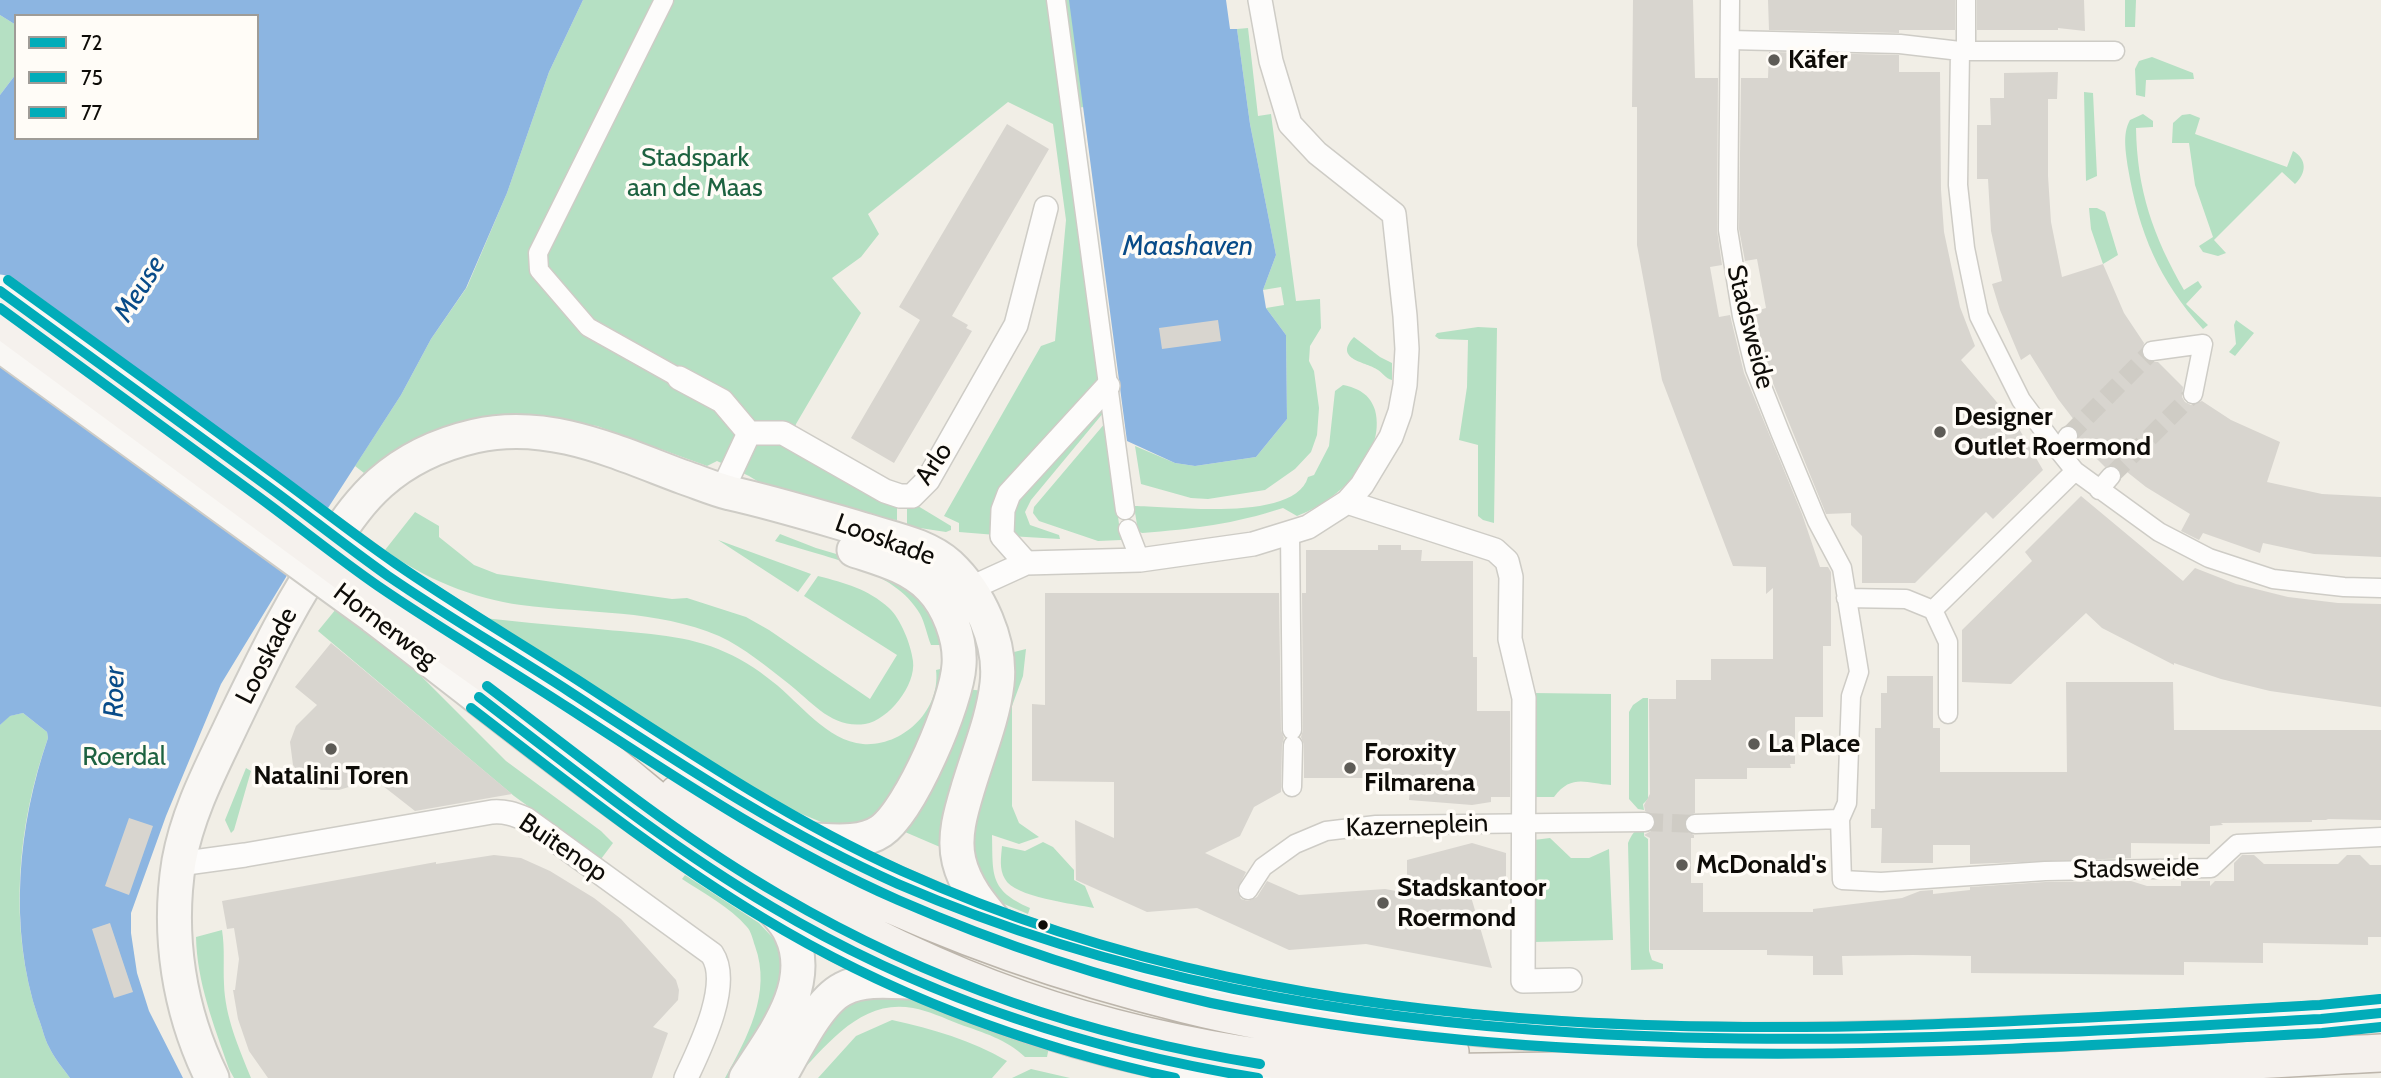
<!DOCTYPE html>
<html>
<head>
<meta charset="utf-8">
<style>
	body { margin:0 }
	#map { position:relative; width:2381px; height:1078px; overflow:hidden; background:#f1eee6; font-family:Cabin,sans-serif }
	canvas { display:block }
	.legend { position:absolute; left:14px; top:14px; width:245px; height:126px; box-sizing:border-box; background:#fffcf7; border:2px solid #9f9c97; margin:0; padding:9px 12px; list-style:none; font-size:21px; color:#0e0c08 }
	.legend li { display:flex; align-items:center; gap:14px; height:35px }
	.legend b { width:35px; border:2px solid #9f9c97 }
</style>
</head>
<body>
<div id="map">
<canvas width="2381" height="1078"></canvas>
<ul class="legend">
<li><b style="height:9px;background:#01acb9"></b>72</li>
<li><b style="height:9px;background:#01acb9"></b>75</li>
<li><b style="height:9px;background:#01acb9"></b>77</li>
</ul>
</div>
<script>
const context = document.querySelector('canvas').getContext('2d');
context.lineJoin = 'round';
function fill(path, color) { context.fillStyle = color; context.fill(path, 'evenodd'); }
function strokePath(path, color, width, dash) { context.strokeStyle = color; context.lineWidth = width; context.lineCap = dash ? 'butt' : 'round'; context.setLineDash(dash || []); context.stroke(path); }
function label(font, color, halo, rows, align = 'center') {
  context.font = font + ' Cabin,sans-serif'; context.lineWidth = 7; context.setLineDash([]); context.textBaseline = 'middle'; context.strokeStyle = halo; context.fillStyle = color; for (const [text, x, y, turn = 0] of rows) {
    context.save(); context.translate(x, y); context.rotate((+turn || 0) * Math.PI / 180); context.textAlign = isNaN(turn) ? turn : align; if (halo) context.strokeText(text, 0, 0); context.fillText(text, 0, 0); context.restore();
  }
}
fill(new Path2D(`
	M583,0H1070L1084,107L1062,110L1100,376L1097,390L1005,491L996,535L959,532V523L944,516L1041,346L1055,341L1066,220L1053,124L1008,102L868,214L879,234L861,257L832,278L861,313L796,424L790,447L897,505V520L870,518L770,489L749,476L717,461L707,466L597,426L576,423L420,440L384,458L364,473L355,466L401,395L431,339L467,287L507,193L549,72Z
	M2125,0H2136L2135,27H2125Z
	M0,15L16,25V74L0,95Z
	M1248,28L1258,116L1271,114L1296,301L1320,299L1321,328L1310,346L1309,361L1314,371L1319,408L1317,435L1311,452L1295,469L1265,490L1208,499L1191,498L1141,484L1135,446L1175,463L1195,466L1256,457L1287,419L1286,335L1266,308L1284,305L1281,287L1263,290L1276,255L1250,124L1237,29Z
	M2152,57L2193,73L2194,79L2146,80L2145,97L2136,95L2135,69L2139,61Z
	M2084,92L2093,93L2097,176L2086,181Z
	M2143,114L2153,121V127L2136,128C2137,190 2153,236 2184,290L2198,281L2202,287L2186,304L2208,325L2203,329C2159,280 2139,233 2128,168C2126,153 2122,134 2130,120Z
	M2190,114L2200,118L2195,134L2287,167L2293,151C2307,159 2307,173 2295,184L2282,172L2214,240L2226,253L2218,256L2203,252L2199,246L2213,237L2195,185L2189,143H2172L2173,123L2182,115Z
	M2089,208H2097L2105,212L2118,255L2103,264L2091,229Z
	M2236,320L2254,333L2235,356L2229,352L2236,344L2234,325Z
	M1478,327L1497,328L1494,523L1483,520L1478,516V445L1459,440L1467,387L1468,340L1439,339L1435,336L1437,333Z
	M1354,337L1380,357L1392,363V380C1385,378 1384,374 1378,370C1368,362 1332,360 1354,337Z
	M1343,385C1358,388 1370,394 1375,410C1387,456 1336,502 1297,516L1283,508C1234,524 1193,529 1142,533L1138,531L1134,506C1170,506 1295,523 1308,477L1314,475L1329,446L1335,391Z
	M1103,403L1104,412L1031,500L1025,512L1030,525L1059,535L1060,539L1009,536L1014,498Z
	M1106,422L1121,540L1098,541L1039,521L1033,513L1034,507Z
	M913,503L951,526V530L946,532L907,526V504Z
	M415,512L439,526V537L474,565L497,574L672,599L687,598L746,617L769,630L870,699L897,655L804,596L818,576C845,583 868,589 889,608C901,619 911,645 913,661C916,685 889,720 865,724C832,729 812,702 789,684C767,667 745,648 719,636C656,609 588,614 521,605C474,599 423,578 385,550Z
	M780,534L816,548L877,566L925,602L946,645H931C927,635 925,623 920,614C895,569 821,556 775,541Z
	M718,540L811,574L798,592Z
	M336,609L414,669L506,761L601,831L613,843L601,859L514,796L318,631Z
	M465,616C509,621 553,625 598,629C637,633 681,634 718,649C738,657 756,668 773,682C800,703 827,741 863,744C903,747 941,710 936,670L949,667L892,811L864,825L831,826L787,808L697,761Z
	M1026,649L1023,676L1012,706V806L1019,823L1039,837L1019,844L992,835C993,875 989,890 1030,908L1028,914L1004,904L984,889L975,876L966,811L1002,655Z
	M964,689L986,691L947,850L898,829Z
	M1533,693L1611,694V785C1587,784 1572,773 1554,797H1533Z
	M1643,698H1648V799L1643,804L1644,810L1638,809L1629,799V712L1633,705Z
	M23,713L47,732L48,738C17,825 8,928 38,1017C42,1026 44,1038 49,1047C54,1058 63,1068 70,1078H0V725L9,716Z
	M246,768L251,771L234,830L231,833L225,820Z
	M1644,827V836L1648,839L1649,951L1652,960L1663,964V969L1631,970L1628,843C1632,834 1634,830 1644,827Z
	M1550,838L1571,858H1589L1609,849L1613,940L1534,942V840Z
	M1043,842L1053,847L1074,870V880L1085,886L1094,908C1074,904 1014,897 1005,879C999,869 1001,858 1002,846L1025,851Z
	M685,875L759,923L774,939L783,956L787,980L738,1078H725C747,1038 772,993 755,946C753,940 751,931 747,927C730,907 703,893 682,879Z
	M222,930C225,949 223,966 224,984C225,1017 239,1048 251,1078H234L229,1069C214,1025 197,983 196,937Z
	M895,994L920,1000L1049,1047L1047,1057H1025C1006,1039 984,1033 959,1024C944,1018 929,1011 913,1008C861,998 827,1045 795,1078L826,1016L853,996Z
	M892,1020C933,1029 971,1040 1007,1061L992,1078H818L856,1036Z
	M1031,1069L1070,1078H1012Z`), '#b5e0c3');
fill(new Path2D(`
	M0,0H583L549,72L507,193L466,288L431,339L401,395L328,508L221,684L166,816L131,913V933L137,973L149,1011L183,1078H70C63,1068 54,1058 49,1047C44,1038 42,1026 38,1017C8,928 18,825 48,738L47,732L23,713L10,716L0,725V95L16,74V138H257V16H16V25L0,15Z
	M1069,0H1226L1230,29H1237L1250,124L1276,255L1263,290L1266,308L1286,335L1287,419L1256,457L1195,466L1175,463L1127,441Z`), '#8cb5e1');
fill(new Path2D(`
	M1633,0H1693L1695,78H1718L1717,230L1722,265L1710,267L1719,317L1730,315L1744,373L1802,514L1820,567H1828L1831,572V646H1823V717H1795V764H1790L1791,768H1747V779H1695V813L1685,818L1684,825L1686,831L1694,835V838H1691V883H1703V912H1813V909L1902,898L1920,891L1933,890V894L1970,890V887L2045,882L2131,881L2147,886H2181V881H2210V886L2215,881H2234V863L2242,855H2254L2264,864H2338L2347,855H2360L2370,865H2381V937H2368V945L2263,943V963L2184,962V975L1971,973V956L1913,955L1842,956L1843,975H1813V956L1767,955V950H1650V838L1644,835L1651,831L1656,823L1654,816L1645,811L1644,805L1650,794L1649,699H1676V680H1711V659H1773V588L1766,594V567L1733,566L1662,380L1637,245V107H1632Z
	M1768,0H1955V30H1899V33L1769,30Z
	M1977,0H2084L2085,31L2058,28V30H1977Z
	M1769,52L1899,55V72H1940L1941,190L1944,232L1960,307L1975,346L1961,360L2018,427L2043,470L1993,519L1986,512L1915,583H1862V536L1851,525V513L1826,514L1766,366L1753,312L1766,308L1757,259L1745,261L1739,229L1741,78H1768Z
	M2058,72L2057,99H2048V176L2051,222L2062,277L2103,264L2124,313L2144,343L2141,352L2143,357L2148,362H2158L2183,387L2182,397L2185,402L2191,405L2202,401L2231,420L2280,442L2267,482L2322,494L2381,497V557L2314,554L2263,543L2260,553L2203,533L2199,540L2181,531L2190,514L2146,487L2117,464L2105,467L2078,440V431L2081,429L2058,399L2030,354L2021,360L2000,310L1992,284L2002,281L1991,231L1988,179H1977V125H1991L1990,98H2004V73Z
	M1007,124L1049,149L952,316L968,325L966,328L972,331L894,463L851,438L920,320L899,307Z
	M1218,320L1221,341L1162,349L1159,328Z
	M2081,496L2183,581L2195,568L2236,584L2288,597L2338,603L2381,604V707L2270,691L2221,679L2174,663V665L2102,628L2086,613L2011,684L1962,682V630L2032,561L2025,552Z
	M1378,545H1401V550H1422L1421,561H1473V657H1477V711H1510V797H1491V802L1472,805L1409,800L1411,778H1304V745L1301,737L1303,730L1302,593H1306V550H1378Z
	M1045,593H1279L1281,730L1284,738L1282,745L1281,792L1254,807L1240,836L1205,853L1246,872L1237,890L1241,899L1248,901L1257,897L1267,881L1299,895L1385,889L1407,893V860L1472,843L1506,853V890H1469L1492,968L1366,944L1289,950L1197,908L1147,912L1076,880L1075,820L1114,838V782L1032,781V704L1045,705Z
	M331,643L353,661L512,794L415,811L369,775L352,786L339,790H321L304,780L293,765L290,742L296,726L317,705L295,687Z
	M1887,676H1933V728H1940V772H2067L2066,682H2173L2174,730H2381V820L2326,819L2328,820H2312V822L2221,823L2223,825L2210,826V844L2131,843V858L1970,864V845H1933V863H1881L1882,828H1871V809H1875V728H1881V693H1887Z
	M129,818L153,826L129,895L105,886Z
	M494,855L521,858L550,871L594,898L621,919L676,980L679,990L678,1000L653,1027L668,1033L652,1078H268L249,1051L238,1019L233,990H235L239,959L234,928L227,929L222,901L436,862V864Z
	M110,923L133,992L114,998L92,929Z`), '#d8d5cf');
strokePath(new Path2D(`
	M2068,436L2152,351
	M2111,476L2193,394
	M1645,822L1695,824`), '#cfccc5', 18, [18, 9]);
const pedestrian = new Path2D(`
	M664,0L538,253L539,270L588,327L679,378
	M1056,0L1125,510
	M1730,0L1728,230L1742,316L1755,369L1780,432L1817,521L1842,568L1859,672L1851,696L1847,803L1840,819
	M1966,0V51
	M1730,40L1900,44L1960,51
	M2115,51H1960L1958,185L1965,248L1979,316L2021,400L2059,451L2075,471L2159,532L2209,558L2273,579L2344,587L2381,588
	M2152,351L2203,344L2193,394
	M2059,451L2068,436
	M2099,490L2111,476
	M1128,529L1140,560
	M1290,533L1292,730
	M1846,598L1906,599L1933,610L2075,471
	M1933,610L1948,642V714
	M1292,787L1293,745
	M1695,824L1840,819L1842,880L1881,882L2045,871L2211,868L2237,844L2381,837
	M1248,890L1263,867L1295,844L1326,831L1376,825L1645,822`);
const minor = new Path2D(`
	M679,378L722,401L749,433
	M722,491L749,433H783L885,491L900,496H912L928,480L1016,325L1046,208
	M1347,502L1495,550L1507,561L1511,577L1510,639L1524,698L1523,981L1570,980
	M1026,563L1002,536L1003,510L1009,494L1108,386
	M958,594L1026,563L1140,560L1253,544L1308,527L1347,502L1362,485L1391,437L1400,412L1405,385L1407,349L1405,316L1394,214L1317,153L1290,124L1271,61L1260,0
	M179,864L245,855L492,812C505,811 514,814 526,819L712,954C732,984 700,1048 686,1078`);
const secondary = new Path2D(`
	M396,581C467,626 538,671 609,717C703,779 796,840 900,885C1014,935 1137,976 1260,999C1508,1046 1762,1045 2014,1034C2136,1029 2259,1025 2381,1013
	M373,616C524,731 673,858 843,947C973,1014 1113,1059 1258,1078
	M814,840C835,841 862,844 881,831C911,810 957,702 959,665C961,639 948,605 930,587C909,566 881,559 854,550
	M212,1078C179,1011 167,935 179,861C188,811 212,767 233,722C263,660 293,597 333,541C347,520 361,500 380,483C407,459 440,444 475,436C548,419 616,452 683,477C698,482 714,489 730,493C775,503 820,517 865,530C893,539 927,545 949,565C979,593 1002,642 997,684C993,719 978,754 968,788C961,811 953,837 959,861C965,886 981,905 997,924
	M746,1078C772,1037 815,985 791,934C787,924 779,916 772,908
	M779,1078C794,1053 817,1002 843,989C861,979 887,981 908,982`);
const primary = new Path2D(`
	M383,600C453,649 523,698 592,749C620,770 647,794 675,816C754,875 843,925 933,965C1088,1034 1262,1068 1431,1072C1492,1073 1552,1070 1613,1071C1727,1073 1841,1076 1954,1074C2097,1071 2239,1060 2381,1053
	M678,794C736,824 792,857 851,886C957,937 1071,976 1185,1004C1272,1026 1362,1036 1450,1052`);
strokePath(pedestrian, '#ceccc6', 21);
strokePath(minor, '#ceccc6', 26);
strokePath(secondary, '#ceccc6', 37);
strokePath(primary, '#bcb5ab', 40);
strokePath(pedestrian, '#fdfcfb', 18);
strokePath(minor, '#fdfcfb', 23);
strokePath(secondary, '#f9f7f4', 33);
strokePath(primary, '#f5f1ed', 37);
const secondaryBridge = new Path2D(`
	M0,291L396,581
	M0,345L373,616`);
const primaryBridge = new Path2D(`
	M0,318L383,600`);
strokePath(secondaryBridge, '#ceccc6', 37, []);
strokePath(primaryBridge, '#bcb5ab', 40, []);
strokePath(secondaryBridge, '#f9f7f4', 33);
strokePath(primaryBridge, '#f5f1ed', 37);
strokePath(new Path2D(`
	M0,291C89,356 178,420 266,485C307,515 347,547 388,576C448,617 510,653 570,692C676,761 782,832 898,884C1346,1078 1844,1045 2321,1019L2381,1013
	M479,697C574,770 668,846 772,907C923,997 1085,1050 1258,1078`), '#01acb9', 10);
strokePath(new Path2D(`
	M0,308C85,371 171,432 256,495C297,525 336,557 378,586C441,629 506,667 570,709C676,778 782,849 898,900C999,944 1104,979 1211,1003C1571,1078 1956,1053 2322,1033L2381,1027
	M471,708C566,781 660,856 763,918C890,995 1030,1047 1175,1078`), '#01acb9', 10);
strokePath(new Path2D(`
	M8,280C97,344 185,408 273,473C314,503 354,535 395,563C454,604 516,640 576,679C682,748 787,819 902,871C1347,1072 1846,1031 2320,1005L2380,999
	M487,686C582,758 676,835 780,895C932,984 1087,1036 1260,1064`), '#01acb9', 10);
for (const [x, y, r, color] of [
	[1774,60,7,"#5d5b56"],
	[1940,432,7,"#5d5b56"],
	[1754,744,7,"#5d5b56"],
	[331,749,7,"#5d5b56"],
	[1350,768,7,"#5d5b56"],
	[1682,865,7,"#5d5b56"],
	[1383,903,7,"#5d5b56"],
	[1043,925,6,"#0e0c08"]
]) { const dot = new Path2D(); dot.arc(x, y, r, 0, 2 * Math.PI); context.fillStyle = color; context.fill(dot); strokePath(dot, '#fffcf7', 2.5); }
label('bold 26px', '#0e0c08', '#fffcf7', [
	["Käfer",1788,60],
	["Designer",1954,417],
	["Outlet Roermond",1954,447],
	["La Place",1768,744],
	["Foroxity",1364,753],
	["Filmarena",1364,783],
	["Natalini Toren",331,776,"center"],
	["McDonald's",1696,865],
	["Stadskantoor",1397,888],
	["Roermond",1397,918]
], 'left');
label('26px', '#1d6240', '#fffcf7', [
	["Stadspark",695,158],
	["aan de Maas",695,188],
	["Roerdal",124,757]
]);
label('26px', '#0e0c08', '#fffcf7', [
	["Stadsweide",1750,327,76],
	["Arlo",934,464,-56],
	["Looskade",885,540,20],
	["Hornerweg",385,626,37],
	["Looskade",267,656,-63],
	["Kazerneplein",1417,826,-2],
	["Buitenop",563,848,34],
	["Stadsweide",2136,869,-1]
]);
label('italic 28px', '#084b88', '#fffcf7', [
	["Maashaven",1188,247],
	["Meuse",140,289,-58],
	["Roer",115,692,-89]
]);
</script>
</body>
</html>
